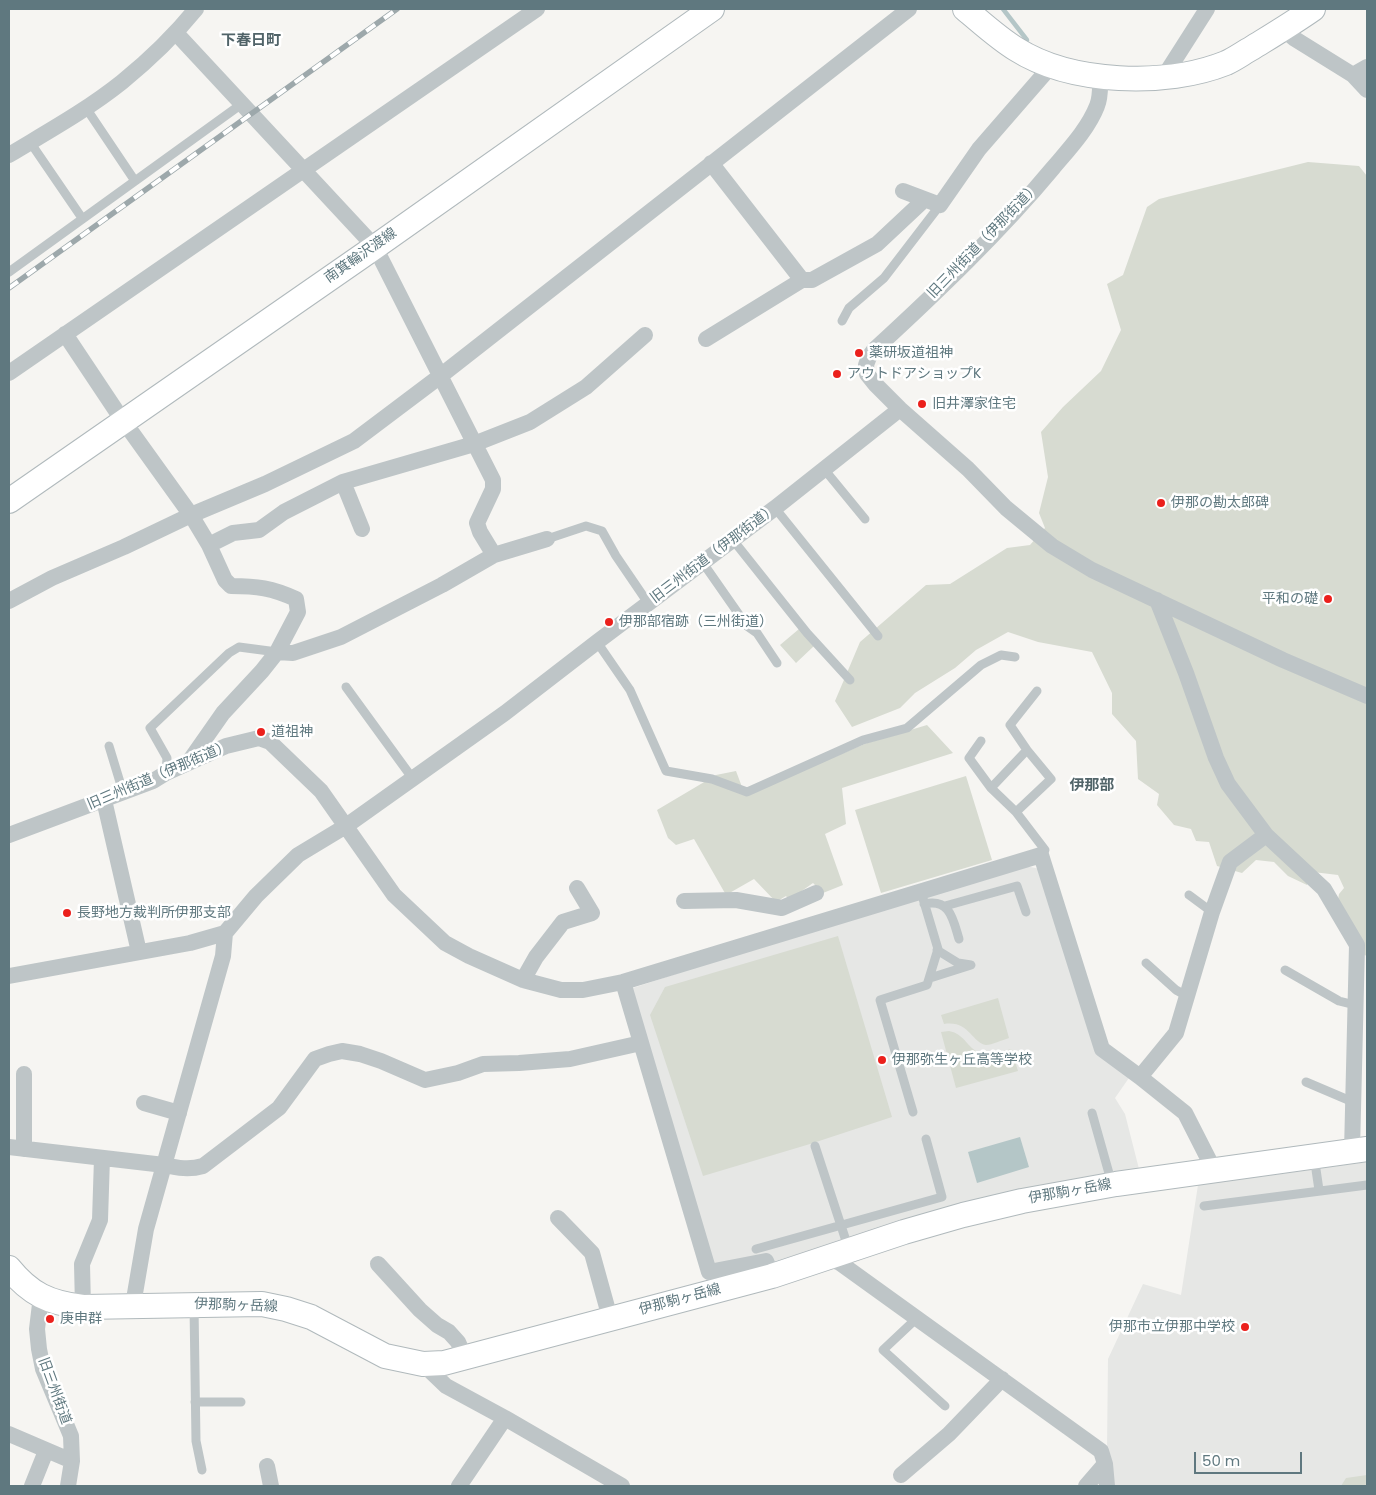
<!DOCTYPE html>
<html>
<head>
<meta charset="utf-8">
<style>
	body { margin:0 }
	#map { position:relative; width:1376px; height:1495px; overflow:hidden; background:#f6f5f2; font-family:Poppins,sans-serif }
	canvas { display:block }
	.frame { position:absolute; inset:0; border:10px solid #5f787f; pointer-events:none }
	.scale { position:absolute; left:1194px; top:1452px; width:108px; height:22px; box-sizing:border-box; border:2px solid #5f787f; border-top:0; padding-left:6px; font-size:15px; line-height:18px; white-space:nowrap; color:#5f787f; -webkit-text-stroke:4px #fff; paint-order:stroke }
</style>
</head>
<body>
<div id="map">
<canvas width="1376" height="1495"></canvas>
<div class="frame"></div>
<div class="scale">50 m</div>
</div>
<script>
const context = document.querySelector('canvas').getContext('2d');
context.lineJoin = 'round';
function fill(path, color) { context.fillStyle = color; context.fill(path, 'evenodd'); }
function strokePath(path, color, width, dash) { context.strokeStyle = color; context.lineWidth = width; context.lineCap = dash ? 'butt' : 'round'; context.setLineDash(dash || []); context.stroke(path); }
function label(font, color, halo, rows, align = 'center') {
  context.font = font + ' Poppins,"Noto Sans JP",sans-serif'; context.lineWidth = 5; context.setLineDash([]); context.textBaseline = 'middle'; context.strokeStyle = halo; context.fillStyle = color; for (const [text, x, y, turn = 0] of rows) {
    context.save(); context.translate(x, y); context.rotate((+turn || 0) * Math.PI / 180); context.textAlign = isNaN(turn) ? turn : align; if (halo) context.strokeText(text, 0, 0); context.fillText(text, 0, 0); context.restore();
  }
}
fill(new Path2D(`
	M1021,865L1040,869L1096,1045L1131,1075L1115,1098L1125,1114L1139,1169L1014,1190L772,1262L711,1267L630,989L791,936Z
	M1367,1162V1486H1111L1107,1449L1108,1359L1143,1284L1181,1295L1198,1185Z`), '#e6e7e5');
fill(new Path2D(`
	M1308,162L1359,166L1367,176V956L1362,954L1335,916L1339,894L1344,888L1338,875L1313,872L1307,885L1288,876L1274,862L1256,860L1242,873L1217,866L1209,842L1196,841L1191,829L1174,825L1157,805L1159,794L1138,779L1136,741L1112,714V693L1092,652L1038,642L1008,632L976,650L955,668L915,693L900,708L852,727L835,701L860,642L926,585L950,584L1007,548L1030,545L1045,528L1039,513L1048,477L1041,432L1063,407L1101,371L1121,330L1107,284L1123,275L1147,207L1159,199Z
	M799,629L814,646L796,663L780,645Z
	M927,725L953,753L842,788L846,824L825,834L843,885L823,893L813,883L789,900L786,896L776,902L754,879L726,895L694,839L676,845L668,838L657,810L716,775L736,771L745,795L867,743Z
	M966,776L992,860L881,893L855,810Z
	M838,936L892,1117L810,1144L703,1176L650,1015L665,987Z
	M998,998L1009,1038C1002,1040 992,1045 986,1045C972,1043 969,1020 944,1024L941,1015Z
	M949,1031C965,1034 967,1048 980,1053C989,1057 1003,1051 1011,1049L1018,1071L956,1088L941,1032Z
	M1367,1475V1486H1341L1346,1478Z`), '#d7dbd1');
fill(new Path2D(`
	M1020,1137L1029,1167L977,1183L968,1152Z`), '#b4c6c7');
strokePath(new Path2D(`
	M1003,9L1027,40`), '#b4c6c7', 4.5);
const secondary = new Path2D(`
	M965,9C982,23 998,38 1016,49C1071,84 1166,87 1226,63C1235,59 1243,53 1252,48C1273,35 1293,23 1313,9
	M9,501L375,247L712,9
	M9,1268C30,1294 49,1303 83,1307L262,1304L286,1309L311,1317L385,1356L423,1364L444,1363L772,1276L904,1232L963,1215L1022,1201L1116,1184L1367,1149`);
strokePath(secondary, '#b0b9bc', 26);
strokePath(new Path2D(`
	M86,108L135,181
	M30,142L82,218
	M9,272L243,103
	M842,321L849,308L884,278L940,205
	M824,469L865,519
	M775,508L878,636
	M547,539L586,526L602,531L616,556L648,603
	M733,540L807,633L850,680
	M703,563L747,626L757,633L777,663
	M597,642L630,690L666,771L712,779L747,792L863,740L907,728L981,665L1001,655L1015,657
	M346,687L413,779
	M981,741L969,758L991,788L1016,812L1045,850
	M109,746L123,792
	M1027,750L1010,725L1037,691
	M166,773L167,758L150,728L229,653L239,647L277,652
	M991,788L1027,750L1051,779L1016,812
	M1189,895L1212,912
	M924,904C950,898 953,919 959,939
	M945,906L1017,886L1026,912
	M1146,963L1176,990L1187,996
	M1285,970L1339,1001L1355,1005
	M930,978L971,965L958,963L937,950
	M1306,1082L1353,1102
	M913,1112L880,1000L927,985L938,949L921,892
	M1092,1113L1112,1184
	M815,1146L849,1250
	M1314,1156L1319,1190
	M1204,1206L1367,1185
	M756,1249L942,1197L926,1139
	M194,1306L196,1441L202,1470
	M917,1318L883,1350L945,1406
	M195,1402H241`), '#bec5c7', 9);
strokePath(new Path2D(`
	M1283,29L1295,39L1353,75L1367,90
	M176,33L375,247L493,480V489L477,523L480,532L494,555L442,585L341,637L293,653L277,652L262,671L223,713L188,763
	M1353,75L1367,67
	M1100,76C1100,86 1101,97 1097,106C1088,129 1069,149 1053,168C999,233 936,293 874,350L869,357L866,365L867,374L875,384L900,409L968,469L1006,508L1052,546L1092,570L1283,660L1367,696
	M1163,78L1207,9
	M9,155C47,132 87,110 122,82C149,60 174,36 196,9
	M711,163L802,280
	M903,191L940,205L979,149L1052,65
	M65,334L117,412L191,515L209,545L225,580L231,586C257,586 272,588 296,599L298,612L277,652
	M706,339L802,280H812L877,244L924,200
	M9,373L537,9
	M362,529L343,482L474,444L530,422L586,387L645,335
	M209,545L233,533L259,530L284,512L343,482
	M494,555L547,539
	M1157,600L1186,673L1216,758L1228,784L1266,835L1324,889L1357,945L1352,1151
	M9,601L52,578L124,547L191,515L265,484L354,441L439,377L909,9
	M104,800L139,952
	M9,835L153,781L166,773L226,746L259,738L270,742L321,791L394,895L445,943L469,956L523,980L561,990H583L623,982L1041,855L1102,1049L1140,1077L1185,1113L1214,1170
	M684,901L736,900L782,908L816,893
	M9,976L190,943L225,933L256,896L298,855L346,826L505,713L597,642L775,508L900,409
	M523,980L536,957L563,922L592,913L577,888
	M623,982L709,1272L766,1261L772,1276
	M1140,1077L1176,1033L1212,912L1230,862L1266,835
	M144,1103L179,1113
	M9,1147L164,1165C178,1168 189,1170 203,1166L279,1108L315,1059L329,1054L342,1051L360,1054L381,1061L425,1080L458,1073L483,1064L519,1063L570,1059L641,1043
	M24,1149V1074
	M558,1218L592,1253L610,1318
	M827,1257L840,1263L1101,1451L1105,1464L1107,1486
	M378,1264L420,1310L437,1325L449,1332L458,1342L465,1358
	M41,1296L37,1329L39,1349L43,1369L71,1436L72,1461L68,1486
	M133,1305L146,1229L223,956L225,933
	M83,1307L82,1264L100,1220L102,1158
	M423,1364L446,1386L505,1418L622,1486
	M9,1434L72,1461
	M267,1466L271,1486
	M901,1475L949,1434L1002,1379
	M32,1486L46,1451
	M459,1486L505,1418
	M1086,1486L1105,1464`), '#bec5c7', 16);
strokePath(secondary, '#fff', 24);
const rail = new Path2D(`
	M9,288L397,9`);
strokePath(rail, '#9da8ab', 5.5);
strokePath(rail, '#fff', 4, [11]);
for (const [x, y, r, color] of [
	[859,353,5,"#eb201c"],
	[837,374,5,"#eb201c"],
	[922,404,5,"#eb201c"],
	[1161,503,5,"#eb201c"],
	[1328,599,5,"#eb201c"],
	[609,622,5,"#eb201c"],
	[261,732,5,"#eb201c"],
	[67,913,5,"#eb201c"],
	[882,1060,5,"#eb201c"],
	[50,1319,5,"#eb201c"],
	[1245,1327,5,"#eb201c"]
]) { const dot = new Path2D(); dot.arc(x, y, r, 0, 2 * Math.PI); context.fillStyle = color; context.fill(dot); strokePath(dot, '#fff', 2); }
label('14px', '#5f787f', '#fff', [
	["旧三州街道（伊那街道）",984,241,-46],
	["南箕輪沢渡線",361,256,-35],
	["旧三州街道（伊那街道）",714,554,-37],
	["旧三州街道（伊那街道）",159,776,-23],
	["伊那駒ヶ岳線",1070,1192,-10],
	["伊那駒ヶ岳線",680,1300,-15],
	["伊那駒ヶ岳線",236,1306,2],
	["旧三州街道",54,1391,70]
]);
label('14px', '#5f787f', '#fff', [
	["薬研坂道祖神",869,353],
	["アウトドアショップK",847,374],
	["旧井澤家住宅",932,404],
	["伊那の勘太郎碑",1171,503],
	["平和の礎",1318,599,"right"],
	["伊那部宿跡（三州街道）",619,622],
	["道祖神",271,732],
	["長野地方裁判所伊那支部",77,913],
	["伊那弥生ヶ丘高等学校",892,1060],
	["庚申群",60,1319],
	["伊那市立伊那中学校",1235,1327,"right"]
], 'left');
label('bold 15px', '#516469', '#fff', [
	["下春日町",251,41],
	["伊那部",1092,786]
]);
</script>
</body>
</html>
